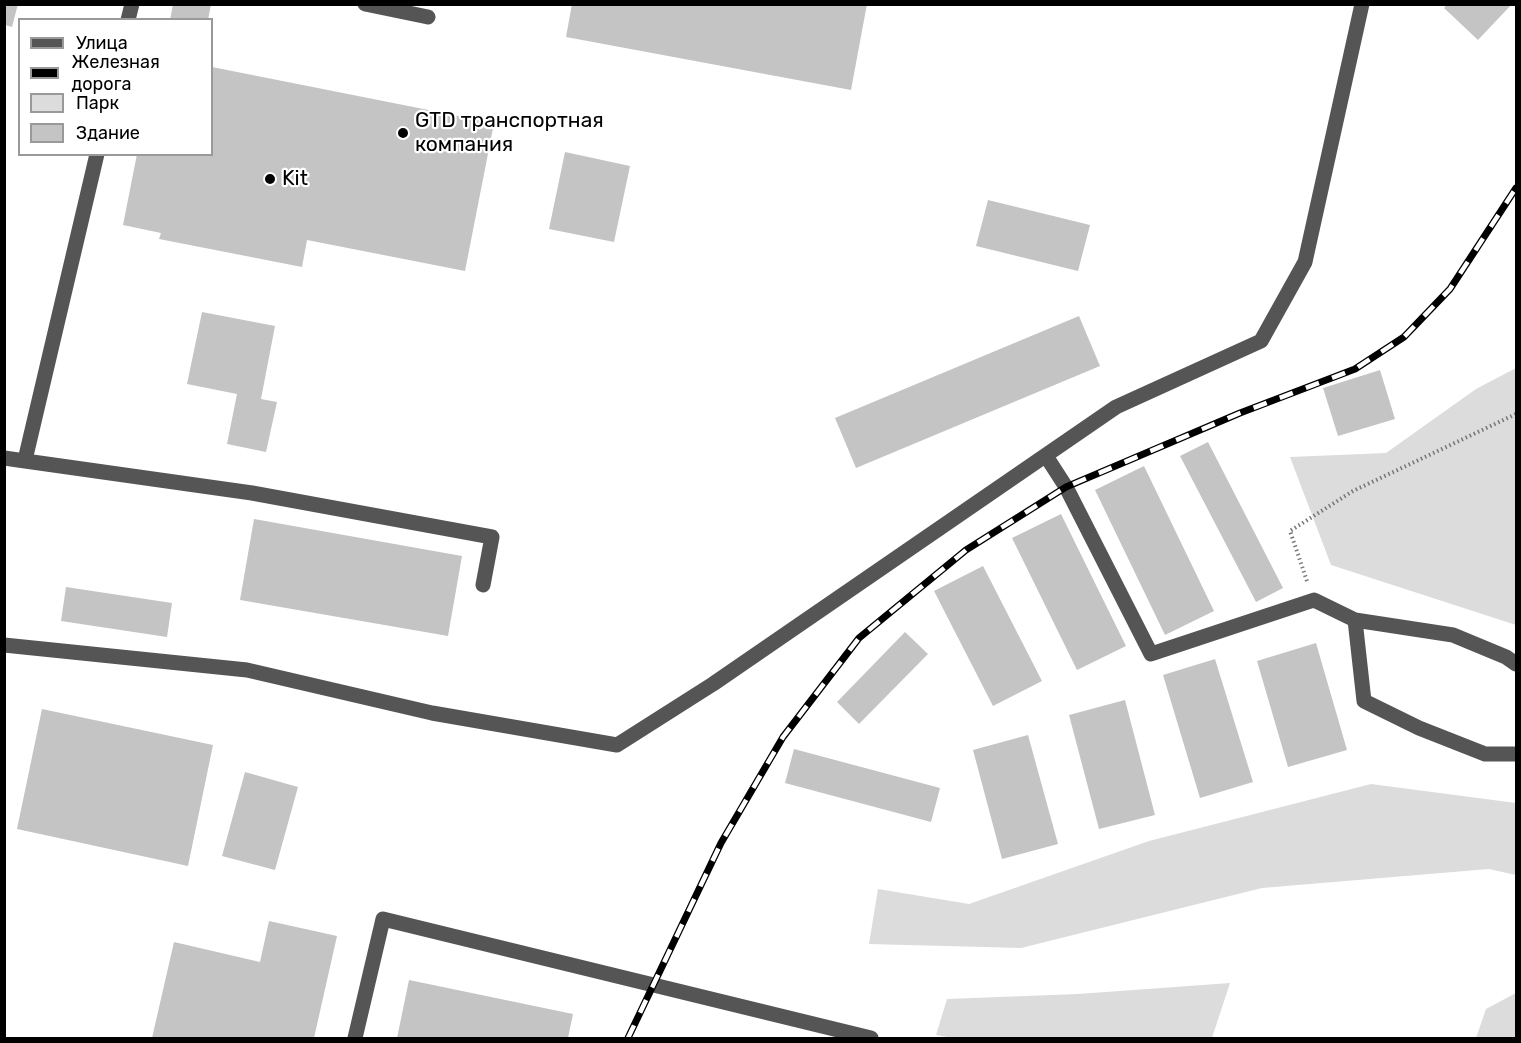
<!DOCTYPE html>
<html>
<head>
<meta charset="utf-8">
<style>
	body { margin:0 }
	#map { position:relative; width:1521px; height:1043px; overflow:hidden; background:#fff; font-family:Rubik,sans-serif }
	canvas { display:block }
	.frame { position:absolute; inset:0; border:6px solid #000; pointer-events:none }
	.legend { position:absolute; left:18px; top:18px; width:195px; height:138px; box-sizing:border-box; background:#fff; border:2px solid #999; margin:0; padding:8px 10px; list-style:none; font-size:18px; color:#000 }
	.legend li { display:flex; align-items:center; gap:12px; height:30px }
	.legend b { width:30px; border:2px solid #999 }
</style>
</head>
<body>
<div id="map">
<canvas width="1521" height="1043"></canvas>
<div class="frame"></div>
<ul class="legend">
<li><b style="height:8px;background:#555"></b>Улица</li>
<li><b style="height:8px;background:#000"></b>Железная дорога</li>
<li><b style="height:16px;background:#dcdcdc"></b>Парк</li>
<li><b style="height:16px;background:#c4c4c4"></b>Здание</li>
</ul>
</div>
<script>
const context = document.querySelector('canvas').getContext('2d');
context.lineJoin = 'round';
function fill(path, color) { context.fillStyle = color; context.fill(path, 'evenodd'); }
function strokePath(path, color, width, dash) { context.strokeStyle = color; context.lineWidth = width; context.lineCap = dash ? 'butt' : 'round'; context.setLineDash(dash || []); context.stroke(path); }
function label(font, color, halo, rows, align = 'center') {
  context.font = font + ' Rubik,sans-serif'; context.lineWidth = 4.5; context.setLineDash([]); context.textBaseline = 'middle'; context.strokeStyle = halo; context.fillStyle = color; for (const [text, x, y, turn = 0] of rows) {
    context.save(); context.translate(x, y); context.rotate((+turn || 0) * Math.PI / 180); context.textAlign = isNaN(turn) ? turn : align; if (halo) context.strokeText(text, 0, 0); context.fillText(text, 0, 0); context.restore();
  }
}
fill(new Path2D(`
	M1516,368V625L1331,565L1290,457L1386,453L1476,389Z
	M1371,784L1516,803V875L1489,869L1262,888L1021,948L869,944L878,889L969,904L1149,841Z
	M1230,983L1212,1038H953L936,1035L947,999L1078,994Z
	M1516,993V1038H1476L1486,1009Z`), '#dcdcdc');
fill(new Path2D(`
	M5,4H18L12,27L5,25Z
	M173,4H211L208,20H170Z
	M572,4H867L851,90L566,37Z
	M1448,4H1512L1478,40L1444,8Z
	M212,67L494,123L465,271L307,240L302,267L159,239L161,233L123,225L137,154H212Z
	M565,152L630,166L614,242L549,229Z
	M988,200L1090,225L1078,271L976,246Z
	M202,312L275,326L261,399L277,402L266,452L227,444L237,394L187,384Z
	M1079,316L1100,366L856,468L835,418Z
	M1380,370L1395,419L1338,436L1323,388Z
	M1208,442L1283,588L1256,602L1180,456Z
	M1144,466L1214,611L1165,635L1095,490Z
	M1061,514L1126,646L1077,670L1012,538Z
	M254,519L462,556L448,636L240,600Z
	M983,566L1042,681L993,706L934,591Z
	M66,587L172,603L167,637L61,621Z
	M905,632L928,654L859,724L837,702Z
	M1316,643L1347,750L1288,767L1257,661Z
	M1215,659L1253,782L1200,798L1163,675Z
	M1125,700L1155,815L1099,829L1069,715Z
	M42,709L213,745L188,866L17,829Z
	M1028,735L1058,844L1002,859L973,750Z
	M794,749L940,788L931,822L785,783Z
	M245,772L298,787L275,870L222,856Z
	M269,921L337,936L314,1038H152L174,942L260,962Z
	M409,980L573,1014L568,1038H397Z`), '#c4c4c4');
strokePath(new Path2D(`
	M1307,581L1290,531L1353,491L1516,414`), '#777', 4, [1.5, 3]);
strokePath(new Path2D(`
	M365,4L428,17
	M128,20L132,4
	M1046,456L1066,487L1151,654L1314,600L1355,620L1453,635L1506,657L1516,664
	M4,458L252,493L492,537L483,585
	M25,460L97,154
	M1355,620L1364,701L1419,728L1485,754H1516
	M4,645L247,670L432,713L617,745L713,684L1116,407L1261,341L1305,262L1362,4
	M355,1038L383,919L871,1038`), '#555', 15);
const rail = new Path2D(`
	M628,1038L721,843L783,737L859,638L966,550L1066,487L1240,413L1355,369L1404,337L1450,289L1516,188`);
strokePath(rail, '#000', 7);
strokePath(rail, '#fff', 4.5, [14]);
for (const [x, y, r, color] of [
	[403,133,6,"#000"],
	[270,179,6,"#000"]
]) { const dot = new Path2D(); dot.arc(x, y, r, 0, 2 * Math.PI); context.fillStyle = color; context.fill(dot); strokePath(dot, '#fff', 2); }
label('21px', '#000', '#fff', [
	["GTD транспортная",415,121],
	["компания",415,145],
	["Kit",282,179]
], 'left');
</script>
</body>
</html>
